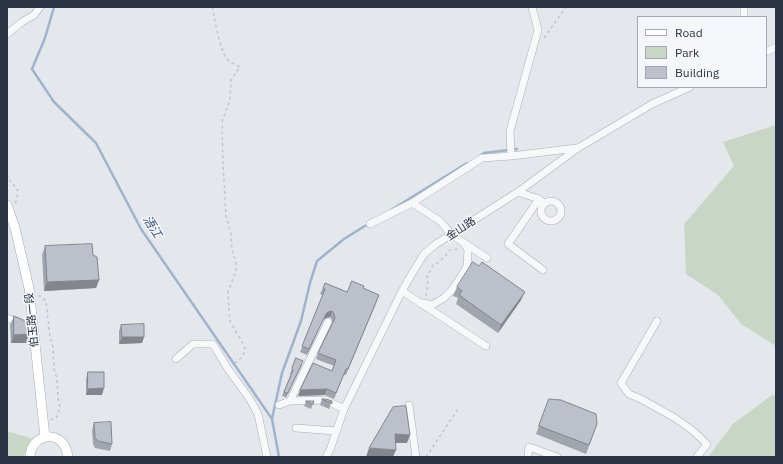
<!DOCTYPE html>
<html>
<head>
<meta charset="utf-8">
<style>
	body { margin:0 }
	#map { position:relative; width:783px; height:464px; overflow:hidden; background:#e4e7ec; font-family:"IBM Plex Sans",sans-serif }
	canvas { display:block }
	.frame { position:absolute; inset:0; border:8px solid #2b3445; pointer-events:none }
	.legend { position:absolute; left:637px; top:16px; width:130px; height:72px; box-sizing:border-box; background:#f4f6f9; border:1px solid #a4a8b1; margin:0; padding:5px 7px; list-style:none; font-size:12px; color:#2b3445 }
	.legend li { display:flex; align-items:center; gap:8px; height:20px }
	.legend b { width:20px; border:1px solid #a4a8b1 }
</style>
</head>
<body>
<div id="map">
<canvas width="783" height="464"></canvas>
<div class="frame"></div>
<ul class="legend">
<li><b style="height:5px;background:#fff"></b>Road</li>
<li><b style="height:11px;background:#c9d6c5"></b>Park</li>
<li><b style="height:11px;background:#bbc0ca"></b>Building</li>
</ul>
</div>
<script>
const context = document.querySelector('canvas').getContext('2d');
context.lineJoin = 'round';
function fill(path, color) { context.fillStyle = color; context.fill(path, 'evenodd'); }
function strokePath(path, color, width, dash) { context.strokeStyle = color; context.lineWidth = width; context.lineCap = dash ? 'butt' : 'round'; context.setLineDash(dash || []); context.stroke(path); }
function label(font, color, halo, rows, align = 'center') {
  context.font = font + ' "IBM Plex Sans","Noto Sans TC",sans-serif'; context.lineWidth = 3; context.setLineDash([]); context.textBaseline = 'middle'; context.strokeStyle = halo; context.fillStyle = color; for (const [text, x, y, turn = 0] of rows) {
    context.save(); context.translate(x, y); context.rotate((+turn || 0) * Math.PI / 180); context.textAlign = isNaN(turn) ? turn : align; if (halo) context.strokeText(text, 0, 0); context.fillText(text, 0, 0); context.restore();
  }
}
fill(new Path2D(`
	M776,125V346L741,324L718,295L686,274L684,224L734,166L723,142Z
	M772,395L776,396V457H708L733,424Z
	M7,431L33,439L24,455L25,457H7Z`), '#c9d6c5');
strokePath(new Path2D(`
	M54,7L45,38L32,69L54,102L96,143L141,229L272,419L279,457
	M480,156L484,153L517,149
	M391,210L467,163
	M272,419L282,373L301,321L310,283L317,261L344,239L368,224`), '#9fb4cc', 2.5);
const minor = new Path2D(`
	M744,7V17
	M7,34L22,22L34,15L40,7
	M766,52L776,47
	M511,156L510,131L538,30L532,7
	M518,192L539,199L542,202
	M539,199L508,244L543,270
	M541 211a10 10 0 1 1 20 0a10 10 0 1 1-20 0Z
	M412,203L440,221L452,235L487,258
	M370,224L412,203L482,158L511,156L577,148
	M402,291L486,346
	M423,303L432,305L444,298L452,290L462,275L467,266L468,250L465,245
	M7,318L20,323
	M657,321L621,383L629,394L641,399L675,418L692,430L707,444L697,457
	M176,359L193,344H213L228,369L249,398L258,414L267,457
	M290,401L328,322
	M279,405L290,401L325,400L344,409
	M409,405L416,457
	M296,428L336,431
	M326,457L330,450L344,409L402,291L410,277L424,254L436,244L518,192L578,148L652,104L690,87
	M528,457L529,447L557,457`);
const major = new Path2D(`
	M7,205L15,228L29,288L45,437
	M30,457C30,438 53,429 64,445C67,449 67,453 68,457`);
strokePath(minor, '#a9aeb7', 8);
strokePath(major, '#a3abb8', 10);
strokePath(new Path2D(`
	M213,7C213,16 221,52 227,59C229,62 236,65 240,67L231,80L230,100L222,122L223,163L226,216L231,234L232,250L236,262V271L228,292L229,311L230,321L242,342L245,349L244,354L241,358L233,365
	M544,38L563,11L566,7
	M7,174L9,179L18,191L17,197L15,205
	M38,296H40L46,301L50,338L53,347L54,369L57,379L58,398L60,407L57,417L51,420
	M426,296L428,281L427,277L433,265C440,263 446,255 450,250L460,249
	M426,457L458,409`), '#c2c5cb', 1.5, [3, 3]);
strokePath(minor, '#f7f8fa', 7);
strokePath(major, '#fff', 9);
fill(new Path2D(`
	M45,246L93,255L99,280L96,288L44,291L42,255Z
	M325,283L347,292L363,288L377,301L346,375H344L334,399L325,395L298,396L332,371L334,366L316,359L318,353L332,323V320L330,317L326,318L323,320L307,355L300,352L323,295L320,294Z
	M457,287L521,300L498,333L456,304L458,298L453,296Z
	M14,316L29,334L26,343H11L10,325Z
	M121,325L144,337L142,343L119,344V331Z
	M296,358L302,365L286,397H285L282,396L291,374H290Z
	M88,372L102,395H86V379Z
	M322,399L332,401L329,409L320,405Z
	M549,399L597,424L586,454L536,434Z
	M306,401H314L311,409L304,406Z
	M94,423L112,444L110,451L95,448L93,444L92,430Z`), '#a1a5ae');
fill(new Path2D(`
	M99,280L96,288L44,291L47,282Z
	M525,292L521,300L498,333L501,325Z
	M332,311L330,317L326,318L323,320L307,355L309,349L326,314L328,312Z
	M29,334L26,343H11L14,335Z
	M122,337H144L142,343L119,344Z
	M303,361L286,397H285Z
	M104,388L102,395H86L88,389Z
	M327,389L325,395L298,396L300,390Z
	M395,434L410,435L407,443H392Z
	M369,448L396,450L393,457H366Z`), '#83868d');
const building = new Path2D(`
	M92,244L93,255L97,257L99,280L47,282L45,246Z
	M473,262L479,266L482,262L525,292L501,325L459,295L462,291L457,287Z
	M352,281L364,286L363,288L379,295L348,369H346L336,393L327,389L300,390L313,363L332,371L336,360L318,353L335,318L334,314L332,311L328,312L326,314L309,349L302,346L325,289L323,288L325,283L347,292Z
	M14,316L28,322L29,334L14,335Z
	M144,324V337H122L121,325Z
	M296,358L303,361L288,393H287L284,392L293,370L292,369Z
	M88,372H104V388L88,389Z
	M322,399H326L332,401V403Z
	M549,399L561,400L596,414L597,424L589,445L539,426Z
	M306,401H314L313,404Z
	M406,406L410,435L395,434L396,450L369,448L393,407Z
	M111,422L112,444L98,441L95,438L94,423Z`);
fill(building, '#bbc0ca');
strokePath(building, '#83868d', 1);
label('11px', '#2b3445', '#f4f6f9', [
	["金山路",461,229,-33],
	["伯玉路一段",32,320,-96]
]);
label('italic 12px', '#34527a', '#f4f6f9', [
	["浯江",152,227,58]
]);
</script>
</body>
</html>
